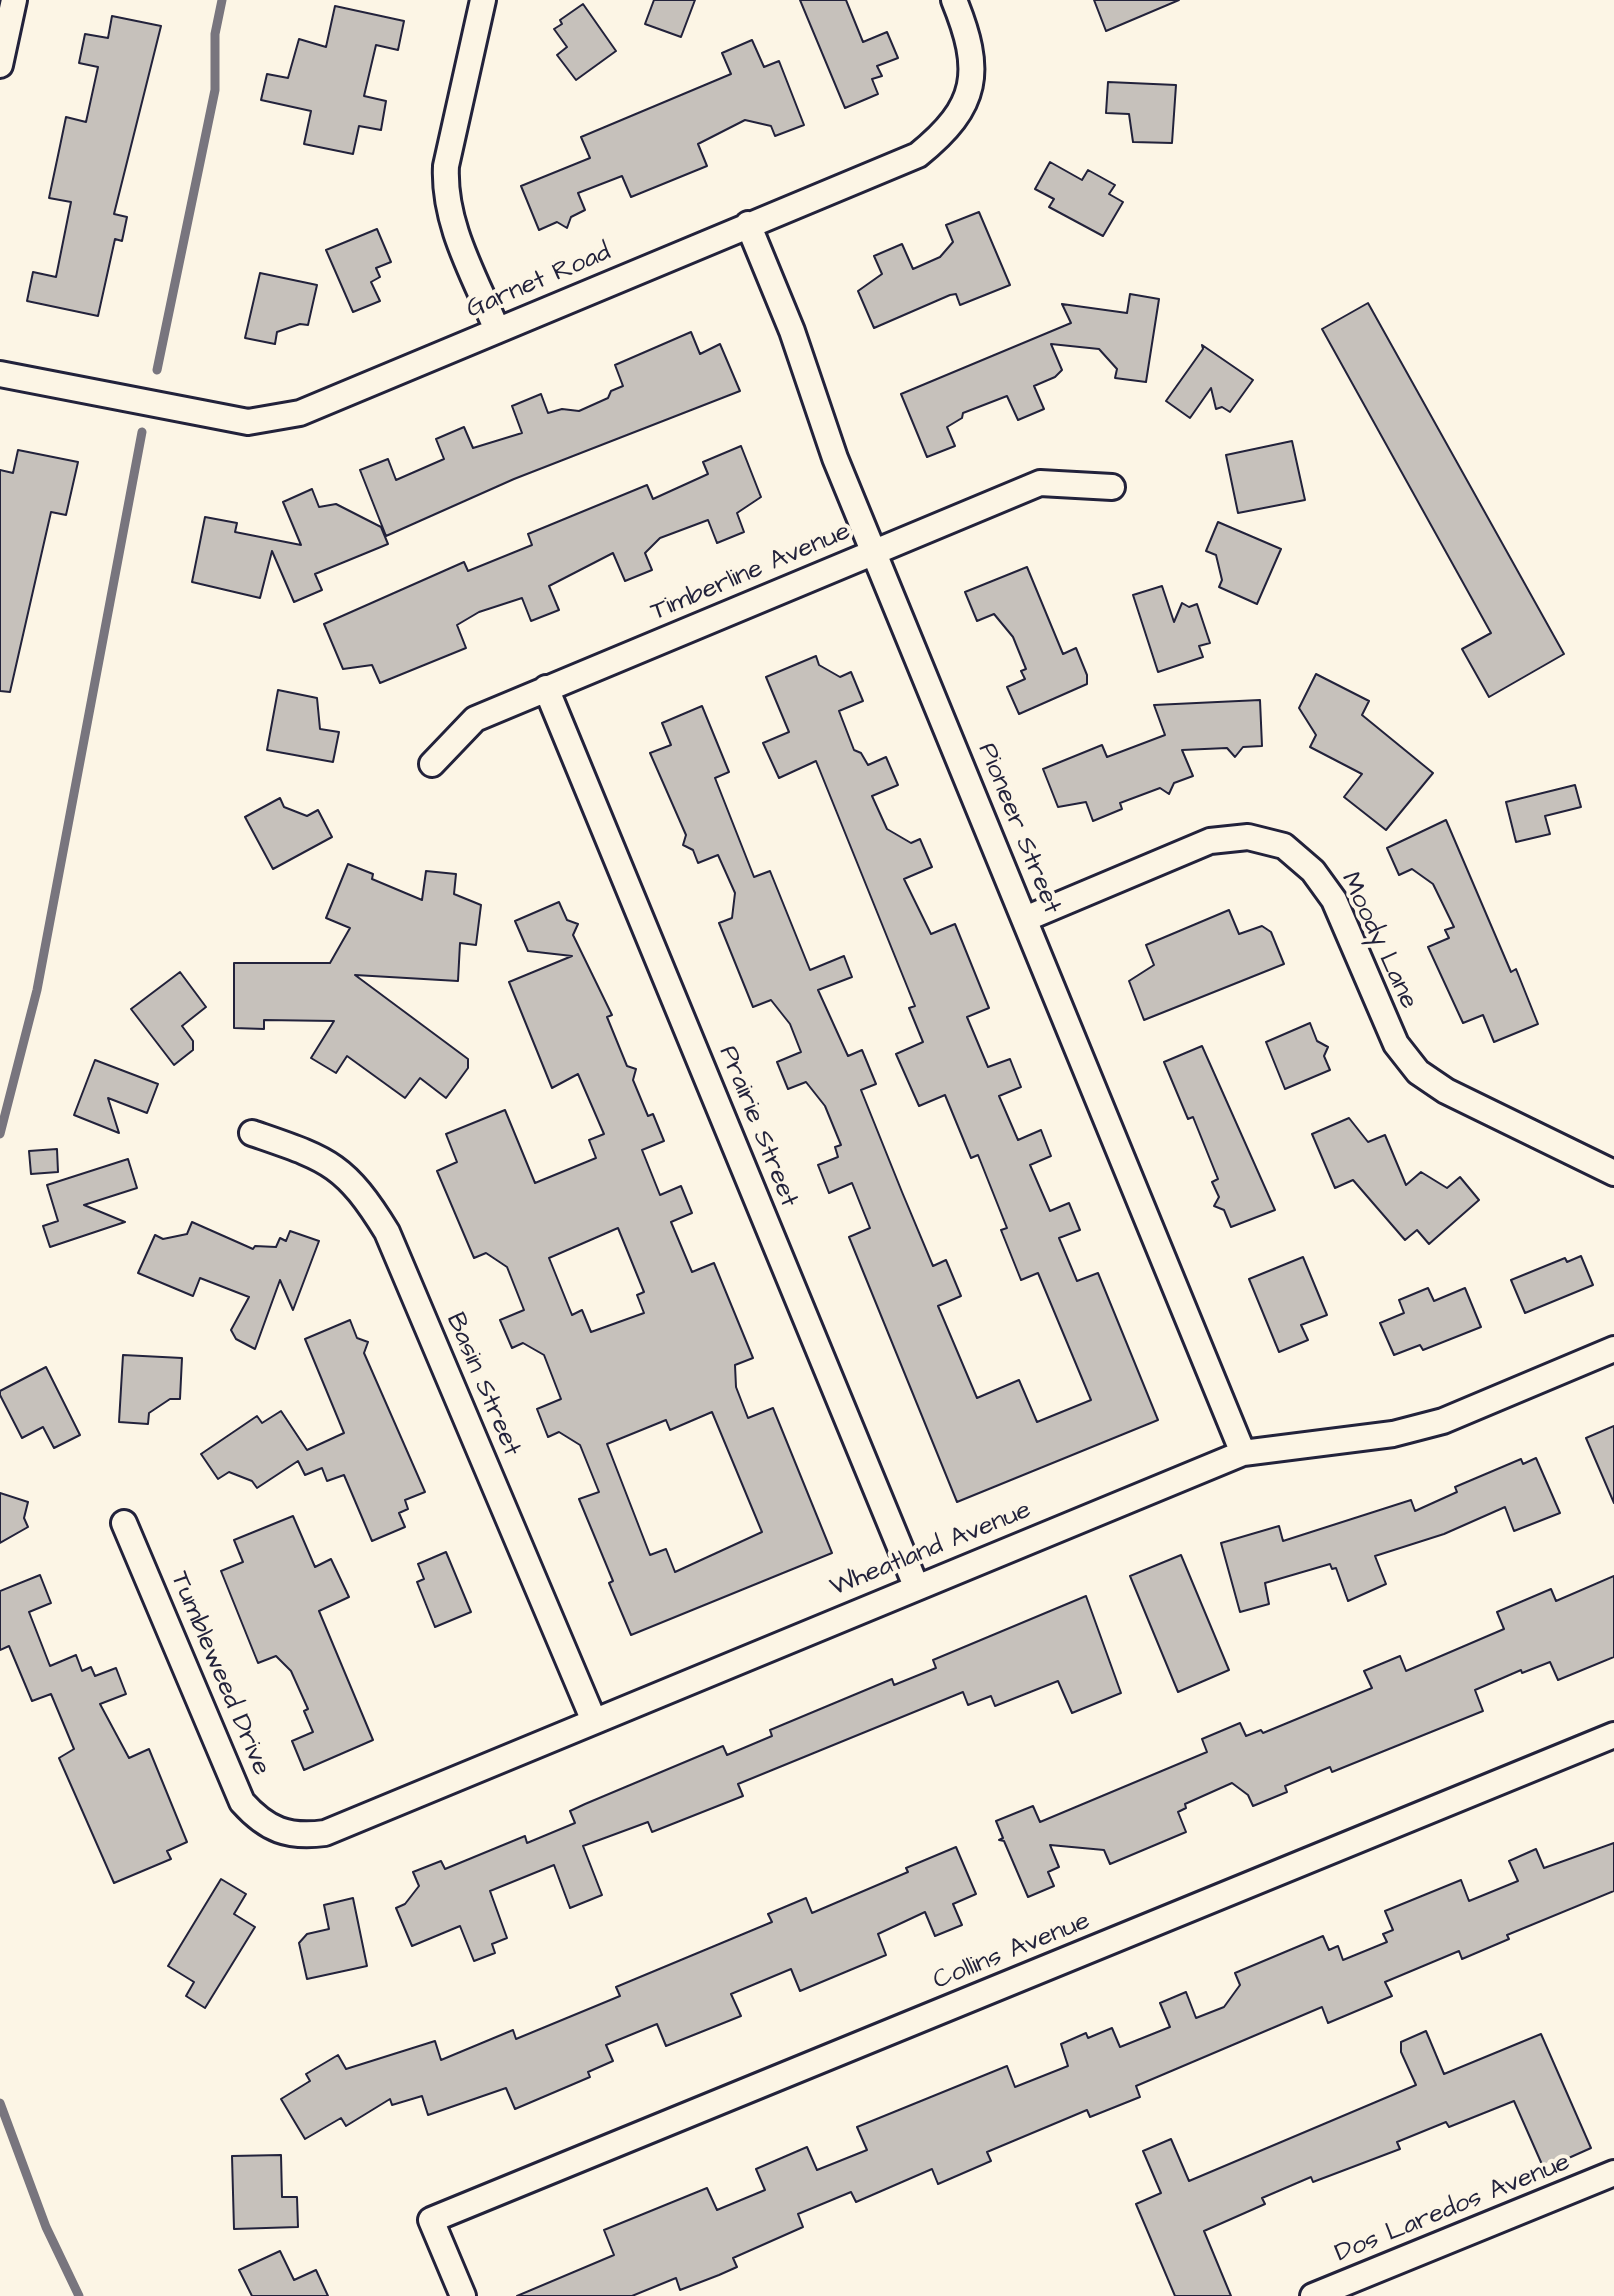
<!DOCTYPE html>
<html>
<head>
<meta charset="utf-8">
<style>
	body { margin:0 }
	canvas { display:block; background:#fcf5e5 }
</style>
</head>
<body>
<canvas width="1614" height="2296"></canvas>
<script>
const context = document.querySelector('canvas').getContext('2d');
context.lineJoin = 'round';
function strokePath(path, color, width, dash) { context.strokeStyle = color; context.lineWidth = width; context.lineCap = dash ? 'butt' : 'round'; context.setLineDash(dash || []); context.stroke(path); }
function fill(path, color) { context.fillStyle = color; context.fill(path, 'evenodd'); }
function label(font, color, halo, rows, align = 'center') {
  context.font = font + ' "Architects Daughter",sans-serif'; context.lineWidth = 8; context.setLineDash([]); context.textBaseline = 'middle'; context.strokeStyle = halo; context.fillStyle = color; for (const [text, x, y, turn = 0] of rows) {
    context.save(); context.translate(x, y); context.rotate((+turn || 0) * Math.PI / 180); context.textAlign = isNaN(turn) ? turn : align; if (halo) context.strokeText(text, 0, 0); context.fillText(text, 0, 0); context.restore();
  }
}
strokePath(new Path2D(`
	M157,370L215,90V34L222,0
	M0,1134L37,990L142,432
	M0,2103L46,2227L79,2296`), '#78757e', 9);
const building = new Path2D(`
	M654,0H695L681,37L645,24Z
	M800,0H846L863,42L887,32L898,58L877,66L882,76L872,79L878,94L845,108Z
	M1094,0H1179L1106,31Z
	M583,4L616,51L576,80L557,55L567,47L554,29L562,24L560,20Z
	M335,6L404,21L398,50L376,45L364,96L386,101L381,130L359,126L353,154L304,144L311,111L261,100L267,74L288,78L299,39L326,47Z
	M112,16L161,26L114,214L127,217L122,241L115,239L98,316L27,301L33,272L56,277L71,202L49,198L60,146L66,117L86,122L98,67L79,63L85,34L108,38Z
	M752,40L764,67L779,61L804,125L775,136L771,126L745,120L698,144L707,166L631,197L622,176L578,193L585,210L571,217L567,228L557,222L539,230L521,186L590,158L581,137L731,74L722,53Z
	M1108,82L1176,85L1172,143L1133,142L1129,114L1106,113Z
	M1050,162L1082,180L1088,170L1115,185L1109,194L1123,202L1103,236L1049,207L1054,199L1035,189Z
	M979,212L1010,285L960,305L956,294L950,295L874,328L858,291L882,274L874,256L902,244L913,269L940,257L953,242L946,225Z
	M377,229L391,262L376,268L380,277L371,282L380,301L353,312L326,250Z
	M260,273L317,285L308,325L300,324L277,332L275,344L245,338Z
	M1130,294L1159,299L1146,382L1115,378L1117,369L1099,349L1051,344L1062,370L1055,377L1034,386L1044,409L1018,420L1007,396L963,413L962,418L947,427L955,446L927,457L901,394L1071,323L1062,304L1127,313Z
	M1368,303L1564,654L1489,697L1462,649L1491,633L1322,329Z
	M691,332L700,354L720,344L740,391L514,479L386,536L360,470L388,459L396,480L444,459L436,439L464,427L473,448L522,433L512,406L541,394L548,413L562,409L579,411L608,398L611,391L623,386L615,365Z
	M1202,345L1253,380L1230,412L1222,407L1216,409L1211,388L1190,418L1166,401L1203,349Z
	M1292,441L1305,500L1238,513L1226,455Z
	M741,446L761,497L737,513L744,532L717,543L708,520L660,538L645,553L652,570L625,581L613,553L549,586L559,610L531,621L522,598L479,612L457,625L466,648L380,683L372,665L343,669L324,624L464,562L468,571L532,545L528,534L647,485L653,499L708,474L703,462Z
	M18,450L78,462L66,515L51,512L10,692L0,691V470L13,473Z
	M312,489L319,507L336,504L381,527L388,544L315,574L322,590L294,602L272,551L260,598L192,582L205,517L237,523L235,532L301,545L283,502Z
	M1218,522L1281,549L1257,604L1219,587L1222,580L1216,555L1206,551Z
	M1027,567L1063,654L1076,648L1087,675V684L1019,714L1007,687L1025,679L1021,671L1026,669L1013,637L994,614L977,621L965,592Z
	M1162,586L1174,622L1182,603L1189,607L1197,604L1210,643L1199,646L1203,657L1158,672L1133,595Z
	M816,656L819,665L840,677L851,672L863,701L839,711L854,750L861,753L868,765L886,757L898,785L872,796L887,829L911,843L920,839L932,867L904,879L931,934L955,924L989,1008L967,1017L988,1067L1010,1059L1021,1087L999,1096L1018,1140L1041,1130L1051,1156L1030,1165L1050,1211L1069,1203L1080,1230L1059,1238L1077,1281L1098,1273L1158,1420L957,1502L849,1237L870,1228L852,1183L829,1193L818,1165L838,1157L835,1147L841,1145L825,1106L806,1082L788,1089L777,1062L801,1052L790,1024L771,1000L753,1007L719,923L732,918L735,893L718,855L698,863L693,850L683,845L686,835L650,753L671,745L662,723L702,706L729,772L715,778L754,877L770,871L810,970L844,956L852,977L818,990L848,1056L862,1050L876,1084L861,1090L902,1192L933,1266L946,1260L961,1296L938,1306L977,1398L1019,1380L1037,1422L1091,1400L1038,1273L1021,1280L1001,1230L1007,1228L978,1155L971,1158L945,1095L919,1106L896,1054L923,1042L909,1008L915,1006L816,761L779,778L763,743L789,732L766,677Z
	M1316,674L1369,701L1362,715L1433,773L1386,830L1344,797L1362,774L1310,747L1316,735L1299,708Z
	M278,690L317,698L320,729L339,732L333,762L267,750Z
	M1260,700L1262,746L1243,747L1235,757L1227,748L1182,750L1193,776L1174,783L1169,794L1160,788L1120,803L1122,809L1093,821L1086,802L1058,807L1043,769L1102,745L1107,757L1165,735L1154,705Z
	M1575,785L1581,807L1545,816L1550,834L1516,842L1506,802Z
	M280,798L284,807L307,816L318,810L332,837L273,869L245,817Z
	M1446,820L1511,972L1516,969L1538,1024L1494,1042L1483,1015L1463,1023L1428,947L1449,938L1445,930L1454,927L1433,884L1412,869L1399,875L1387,848Z
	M348,864L373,874L372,879L422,900L426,871L456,874L454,894L481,905L476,945L460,943L458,981L355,975L468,1059V1068L446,1098L420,1078L405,1098L347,1056L336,1073L311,1058L334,1021L264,1020V1029L234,1028V963H330L350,928L326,918Z
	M559,902L567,920L578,924L573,935L612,1015L607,1017L627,1066L636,1069L633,1080L648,1116L653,1114L664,1141L642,1150L660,1195L681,1186L692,1213L671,1222L692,1272L714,1263L753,1358L735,1365L736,1387L748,1418L773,1408L832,1553L631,1635L609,1583L613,1581L579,1499L599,1492L580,1445L559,1432L548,1437L537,1409L561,1399L544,1355L523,1343L512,1348L500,1320L524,1310L507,1267L486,1253L474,1258L437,1171L457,1162L446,1134L505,1110L535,1183L596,1158L589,1140L604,1134L578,1074L552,1088L509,982L572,956L528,951L515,921ZM618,1228L644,1292L637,1295L644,1313L591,1332L582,1310L572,1315L549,1258ZM712,1412L762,1532L675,1572L666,1549L650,1555L607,1444L666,1420L670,1430Z
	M1229,910L1239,934L1262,926L1271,932L1284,964L1144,1020L1129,981L1154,965L1146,945Z
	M180,972L206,1007L182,1026L193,1041V1050L174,1065L131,1009Z
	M1310,1023L1317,1041L1328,1047L1324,1056L1330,1070L1285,1089L1266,1042Z
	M1202,1046L1275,1210L1231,1227L1224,1210L1214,1206L1219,1197L1212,1182L1218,1179L1193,1117L1188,1119L1164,1062Z
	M95,1060L158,1084L147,1113L108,1098L119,1133L74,1115Z
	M1349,1118L1368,1142L1385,1135L1406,1185L1421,1172L1447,1188L1460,1177L1479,1200L1429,1244L1417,1230L1405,1240L1353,1180L1335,1188L1312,1134Z
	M57,1149L58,1172L31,1174L29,1151Z
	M128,1159L137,1188L84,1205L125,1222L50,1247L43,1226L58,1221L47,1185Z
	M192,1222L253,1249L255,1246L276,1247L280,1238L286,1241L290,1231L319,1241L293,1310L280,1280L255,1349L236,1339L231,1330L249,1297L200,1278L193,1296L138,1273L155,1235L163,1239L187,1234Z
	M1581,1256L1593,1285L1525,1313L1511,1280L1565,1258L1567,1262Z
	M1303,1257L1327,1315L1301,1325L1308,1340L1279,1352L1249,1279Z
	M1428,1288L1434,1301L1465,1288L1481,1327L1423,1350L1420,1345L1394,1355L1380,1323L1404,1313L1399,1300Z
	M350,1320L357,1338L368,1342L364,1353L425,1492L405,1500L408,1509L399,1513L405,1527L372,1541L344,1475L327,1481L322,1468L305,1475L298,1461L257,1488L252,1481L229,1472L218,1479L201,1454L257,1416L262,1423L281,1411L307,1450L344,1433L305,1339Z
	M123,1355L182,1358L180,1399H170L149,1413L148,1424L119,1422Z
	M46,1367L80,1435L54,1448L43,1427L22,1438L0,1395V1391Z
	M1614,1426V1503L1586,1438Z
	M1536,1458L1560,1513L1514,1531L1505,1507L1444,1534L1375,1556L1386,1584L1348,1601L1336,1568L1332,1569L1330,1564L1265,1583L1269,1604L1240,1612L1221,1543L1279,1526L1283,1541L1411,1500L1415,1511L1457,1492L1455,1487L1521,1459L1523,1464Z
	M0,1493L28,1502L24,1518L28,1527L0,1543Z
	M293,1516L315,1567L331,1559L349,1597L319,1611L373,1740L304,1770L292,1741L313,1732L304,1711L308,1709L291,1671L276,1656L258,1663L221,1571L243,1562L234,1540Z
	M446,1552L471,1612L435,1627L417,1582L424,1579L418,1564Z
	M1181,1555L1229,1670L1178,1692L1130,1576Z
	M40,1575L51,1603L29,1612L50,1666L76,1655L82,1671L91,1667L95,1676L116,1668L126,1694L100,1704L129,1758L149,1749L187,1842L167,1851L171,1859L114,1883L59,1758L74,1749L51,1694L32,1701L9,1646L0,1650V1591Z
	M1614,1576V1657L1558,1680L1550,1662L1522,1673L1521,1670L1475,1690L1483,1711L1332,1772L1330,1767L1285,1786L1287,1792L1253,1806L1248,1795L1232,1783L1185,1804L1186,1808L1178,1812L1186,1832L1110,1864L1104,1850L1050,1845L1059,1867L1048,1872L1054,1886L1028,1897L1004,1841L999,1840L1003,1838L996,1821L1033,1806L1040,1822L1207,1752L1202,1739L1240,1723L1246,1736L1261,1730L1263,1733L1372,1688L1364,1671L1400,1656L1406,1671L1504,1629L1497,1612L1551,1589L1556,1601Z
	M1086,1596L1121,1693L1072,1713L1058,1681L995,1706L991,1696L968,1705L963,1692L738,1784L743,1796L652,1832L648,1822L583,1846L602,1895L570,1908L554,1865L490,1891L507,1938L492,1944L495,1953L474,1961L460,1926L412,1946L396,1908L405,1904L419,1886L413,1872L441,1861L445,1869L525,1836L527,1843L575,1823L570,1811L585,1804L723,1746L727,1755L772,1736L770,1730L892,1679L894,1685L936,1668L933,1660Z
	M1614,1843V1891L1507,1935L1509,1939L1462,1959L1459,1951L1385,1982L1392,1996L1328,2023L1322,2007L1136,2086L1140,2097L1090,2117L1087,2110L987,2152L991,2161L938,2184L932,2169L856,2202L851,2192L798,2214L803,2227L733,2258L737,2267L719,2275L680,2290L676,2278L632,2296H517L614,2255L604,2230L707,2188L717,2210L765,2190L756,2169L807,2147L817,2170L867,2150L857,2127L1007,2066L1015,2087L1068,2066L1061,2044L1086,2033L1088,2038L1112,2028L1120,2047L1170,2027L1160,2003L1186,1992L1196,2018L1224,2007L1240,1985L1235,1973L1323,1936L1329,1950L1338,1946L1343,1960L1387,1942L1383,1934L1393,1930L1385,1911L1461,1880L1469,1901L1518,1881L1509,1861L1536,1849L1544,1868Z
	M956,1847L976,1894L953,1904L962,1925L935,1936L925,1912L878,1934L886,1955L800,1991L791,1969L731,1994L741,2016L666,2046L657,2024L606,2045L613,2061L588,2072L590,2077L515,2109L506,2088L428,2115L422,2096L392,2105L390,2099L346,2126L341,2118L305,2139L281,2099L310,2081L306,2074L338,2055L346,2069L435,2041L441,2060L513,2030L516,2039L620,1996L616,1987L772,1922L768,1914L806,1898L812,1913L908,1872L906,1868Z
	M221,1879L246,1894L234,1914L255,1927L205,2008L186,1996L194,1982L168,1966Z
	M353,1898L367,1966L307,1979L299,1943L307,1934L329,1929L324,1905Z
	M1426,2031L1444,2074L1541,2034L1591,2148L1544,2169L1514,2101L1449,2127L1446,2122L1397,2142L1400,2149L1313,2182L1311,2177L1262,2198L1265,2204L1204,2231L1231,2296H1175L1136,2204L1161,2193L1143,2151L1171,2139L1189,2181L1416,2085L1401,2052V2042Z
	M281,2155L282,2197H297L298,2227L234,2229L232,2156Z
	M280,2251L294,2280L316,2270L328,2296H252L239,2270Z`);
fill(building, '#c6c1bb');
strokePath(building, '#22223b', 2);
const street = new Path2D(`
	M483,0L446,166C443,224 475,277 497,330
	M0,65L14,0
	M748,224L792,331L835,458L1243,1453
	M0,374L248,422L300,413L918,155C979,106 983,71 954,0
	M546,688L916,1586
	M432,764L475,719L1040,483L1112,487
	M1025,919L1210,841L1248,837L1284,846L1313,871L1334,900L1396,1044L1418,1072L1446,1091L1614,1173
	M252,1133C327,1159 344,1162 387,1232L594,1721
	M124,1523L242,1802C267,1830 288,1838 325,1833L1243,1453L1393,1434L1443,1421L1614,1349
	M463,2296L431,2220L1614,1735
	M1313,2296L1614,2173`);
strokePath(street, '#22223b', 30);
strokePath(street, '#fcf5e5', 24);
label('26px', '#22223b', '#fcf5e5', [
	["Garnet Road",539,282,-23],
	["Timberline Avenue",751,573,-23],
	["Pioneer Street",1018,829,68],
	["Moody Lane",1378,941,65],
	["Prairie Street",757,1127,68],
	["Basin Street",482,1385,67],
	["Wheatland Avenue",931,1550,-22],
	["Tumbleweed Drive",219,1674,67],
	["Collins Avenue",1012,1952,-22],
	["Dos Laredos Avenue",1453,2209,-22]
]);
</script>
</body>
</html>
